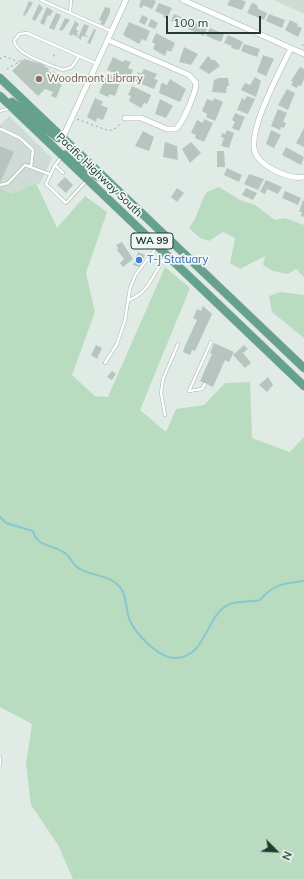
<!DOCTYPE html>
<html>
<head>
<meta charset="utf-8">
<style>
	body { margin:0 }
	#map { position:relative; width:304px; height:879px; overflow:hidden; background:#e0ebe6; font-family:Mulish,sans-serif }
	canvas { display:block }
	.north { position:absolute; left:256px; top:831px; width:40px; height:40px; -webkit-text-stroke:3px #f1f8f4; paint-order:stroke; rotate:114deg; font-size:11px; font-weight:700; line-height:16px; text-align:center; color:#213b33 }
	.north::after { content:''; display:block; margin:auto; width:14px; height:18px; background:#213b33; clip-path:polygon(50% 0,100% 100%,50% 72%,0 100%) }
	.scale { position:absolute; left:166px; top:16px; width:95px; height:18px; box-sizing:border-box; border:2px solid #213b33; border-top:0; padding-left:5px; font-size:12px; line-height:14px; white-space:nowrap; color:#213b33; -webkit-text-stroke:3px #f1f8f4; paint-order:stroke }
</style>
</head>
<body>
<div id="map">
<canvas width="304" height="879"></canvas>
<div class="north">N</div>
<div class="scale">100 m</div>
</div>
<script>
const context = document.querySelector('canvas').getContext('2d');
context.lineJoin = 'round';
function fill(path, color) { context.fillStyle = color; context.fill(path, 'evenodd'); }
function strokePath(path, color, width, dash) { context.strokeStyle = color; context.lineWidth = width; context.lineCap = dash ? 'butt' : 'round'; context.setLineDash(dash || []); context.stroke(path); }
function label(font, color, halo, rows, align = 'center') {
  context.font = font + ' Mulish,sans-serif'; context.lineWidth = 3.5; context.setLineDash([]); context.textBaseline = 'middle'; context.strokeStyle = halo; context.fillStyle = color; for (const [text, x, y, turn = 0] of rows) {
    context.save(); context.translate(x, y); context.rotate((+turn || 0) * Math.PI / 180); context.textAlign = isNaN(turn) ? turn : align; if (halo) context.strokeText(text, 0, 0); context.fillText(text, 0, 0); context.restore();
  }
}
fill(new Path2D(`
	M274,0H304V14Z
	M9,116L52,158L40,184L36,183L12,194L0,188V125Z`), '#cfdbd5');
fill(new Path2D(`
	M36,183L57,228L85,196L107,212L86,273L95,312L72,375L95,396L108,397L165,267L190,288L140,410L166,432L176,409L204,405L225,383L250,382L252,438L290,452L304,437V879H73L58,845L31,805L26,764L32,724L0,707V188L12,194Z
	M219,187L240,200L255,205L275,220L285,218L304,225V277L296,269L288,274L273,271L263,265L265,256L240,269L230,263L235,238L223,232L209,241L200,238L189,228C198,217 199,204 207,192Z
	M280,292L304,295V338L272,312L269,296Z`), '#b9dcc1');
strokePath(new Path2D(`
	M0,517L6,523L33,531C37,548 55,544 66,554C72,559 73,566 80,569C92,576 109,575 119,586C126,593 126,606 128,615C132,631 158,658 175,658C207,658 206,613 230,604C238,601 250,602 260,600C272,585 284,583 304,581`), '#89c7cf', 2);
fill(new Path2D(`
	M141,0H153L156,1L152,9L143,5L142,8L139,7Z
	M230,0H242L246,2L242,10L227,5Z
	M29,1L33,3L25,16L23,15Z
	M159,3L172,8L167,18L163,17L164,15L155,11Z
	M252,3L257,5L258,9L267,13L264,20L247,13Z
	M39,4L43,8L35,21L32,19Z
	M47,7L53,11L50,16L48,15L44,25L40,23Z
	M105,7L110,8V13L104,25L100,24L102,21L99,20Z
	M56,13L61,15L54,30L49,28Z
	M174,14L190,21L186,28L171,21Z
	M269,14L285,20L282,28L266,21Z
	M142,15L148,18L145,25L139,22Z
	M65,18L70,20L62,31L59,30Z
	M151,19L158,23L155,29L148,26Z
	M290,20L298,24L297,26L302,28L298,37L285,30Z
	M75,21L79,24L76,29L79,32L76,33L78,34L77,37L72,34L71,36L69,34Z
	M192,21L207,28L204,36L188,29Z
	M129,22L150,31L146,41L142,39L139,44L123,35Z
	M84,24L89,26L85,35L88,36V37L82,36L81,40L78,38Z
	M210,28L224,34L221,42L206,36Z
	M94,29L96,30L90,44L87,43Z
	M156,33L175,43L171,52L167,50L165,56L153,49L155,44L152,42Z
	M228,35L243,42L239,50L231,48L232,46L224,43Z
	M244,44L260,49L257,57L241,51Z
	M184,47L198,54L191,65L179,62Z
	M263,55L274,59L266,76L257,72Z
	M208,56L212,60H215L220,66L209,74L199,68Z
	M113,57L123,62L124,60L131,62L128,68L133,70L129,79L107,70Z
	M24,59L42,64L49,69L48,71L60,76L57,81L62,84L56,98L51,96L53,92L45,89L38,96L12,71Z
	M300,67L304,69V79L301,86L298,85L297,88L291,85L293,82L291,81Z
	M144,69L157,74L154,79L158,80L154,89L134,81L138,72L141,74Z
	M107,74L115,77L114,80L120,83L115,96L109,94L108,97L99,93Z
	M255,77L261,81L256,97L241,90L245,83L250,85Z
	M219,78H228L229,86H227L226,93L212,92L214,80Z
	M170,79L186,89L180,102L159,93L161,84L163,83L167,85Z
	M132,86L151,95L147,104L144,103L141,108L129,101L131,96L128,95Z
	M287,89L295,93L288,110L278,105Z
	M247,96L255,99L248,114L237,110L242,98L245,100Z
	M95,98L103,102L101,105L108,108L103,120L97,118L96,122L87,117Z
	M214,98L223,102L215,121L206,117L207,114L202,111L207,99L213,101Z
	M160,99L173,106L166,118L155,114Z
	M278,109L287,113L283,122L286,123L284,128L281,127L280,130L271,126Z
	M235,113L245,117L239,131L232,128L235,122L232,120Z
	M204,119L213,123L204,142L195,138L196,135L191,133L197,120L203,123Z
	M304,128V147L296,143Z
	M227,130L234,133L229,148L221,146L224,138L221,137L222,133L225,134Z
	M271,130L281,135L274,148L266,144Z
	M143,131L154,137L149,151L135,146Z
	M165,142L177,146L178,160L163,157Z
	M191,142L201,153L190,163L182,149Z
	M0,146L14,152L0,183Z
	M286,147L304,157L301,165L282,155Z
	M217,151H224L225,167H217Z
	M227,168L242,175L239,182L224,175Z
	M249,174L264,179L258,190L244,184Z
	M65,177L73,185L66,193L57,185Z
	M266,180L282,187L278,194L267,189L265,194L260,192Z
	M177,188L184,193L177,202L171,197Z
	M246,188L257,193L253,200L242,195Z
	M285,191L301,198L298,205L282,198Z
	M303,200L304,201V217L301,216L302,212H299Z
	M122,242L133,259L123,267L120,263L124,259L117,250L118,248L116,245Z
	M138,252L145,255L140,267L133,265Z
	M203,306L212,314L195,351L192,350L190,355L183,352L185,346L197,320L193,318L197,309L201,311Z
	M214,343L234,352L229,362L225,360L213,387L200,381L212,354L210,353Z
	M96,345L102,348L97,359L91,355Z
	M244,345L248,349L243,353L251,363L245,368L233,355Z
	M112,371L116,374L112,380L107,377Z
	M268,377L273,385L267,392L259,385Z`), '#b6c6bf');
const service = new Path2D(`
	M41,0L111,31
	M70,13L71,0
	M79,56L72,67L63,70C51,65 16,55 14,41L19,34L27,33L97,64
	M0,111L11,108
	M1,129L20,138L33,150L31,166
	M61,158L55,165L46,184L66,203L87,180
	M55,165L63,173
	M0,185L8,183L25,165L49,174
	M129,300C150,292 152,274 166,257
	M105,363L117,344L125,320L130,288L136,274L157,247
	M205,384L202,389L189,391L211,342
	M165,415L161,393L163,379L178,344
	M0,758V765`);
const minor = new Path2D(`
	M183,0L304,54
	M108,40L189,75L196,83C196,93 183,122 176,129H167L141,118H125
	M291,48C281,69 247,131 255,152C257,159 265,165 272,169C281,174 293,179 304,177
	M63,137L126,0`);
const primary = new Path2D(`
	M0,78L304,368
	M0,96L304,386
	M12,102C29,113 42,127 58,138H60
	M63,156L69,153L98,177`);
strokePath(service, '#a3b3ad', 3.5);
strokePath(minor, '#a3b3ad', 6);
strokePath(primary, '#c1c8c6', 9);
strokePath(new Path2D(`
	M302,46L304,43
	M53,56L56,54
	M0,59L4,56L19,62
	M7,69L24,59
	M53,72L59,74
	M77,119L109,131L116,128L121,123`), '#81ae9e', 1, [2, 3]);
strokePath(service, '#fff', 2.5);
strokePath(minor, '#fff', 5);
strokePath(primary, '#66a08f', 8);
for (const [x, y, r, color] of [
	[39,79,4,"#8d6e63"],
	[139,260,4,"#3f7fe0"]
]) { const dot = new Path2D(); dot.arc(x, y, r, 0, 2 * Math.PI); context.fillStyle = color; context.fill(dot); strokePath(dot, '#f1f8f4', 1.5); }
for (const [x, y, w] of [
	[152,241,42]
]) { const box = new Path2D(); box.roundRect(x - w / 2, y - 8, w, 16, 3); context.fillStyle = '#f1f8f4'; context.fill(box); strokePath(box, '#213b33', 1); }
label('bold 10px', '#213b33', null, [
	["WA 99",152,241]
]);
label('11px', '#785e54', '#f1f8f4', [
	["Woodmont Library",47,79]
], 'left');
label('11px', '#213b33', '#f1f8f4', [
	["Pacific Highway South",99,175,44]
]);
label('11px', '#366cbe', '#f1f8f4', [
	["T-J Statuary",147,260]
], 'left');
</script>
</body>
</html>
